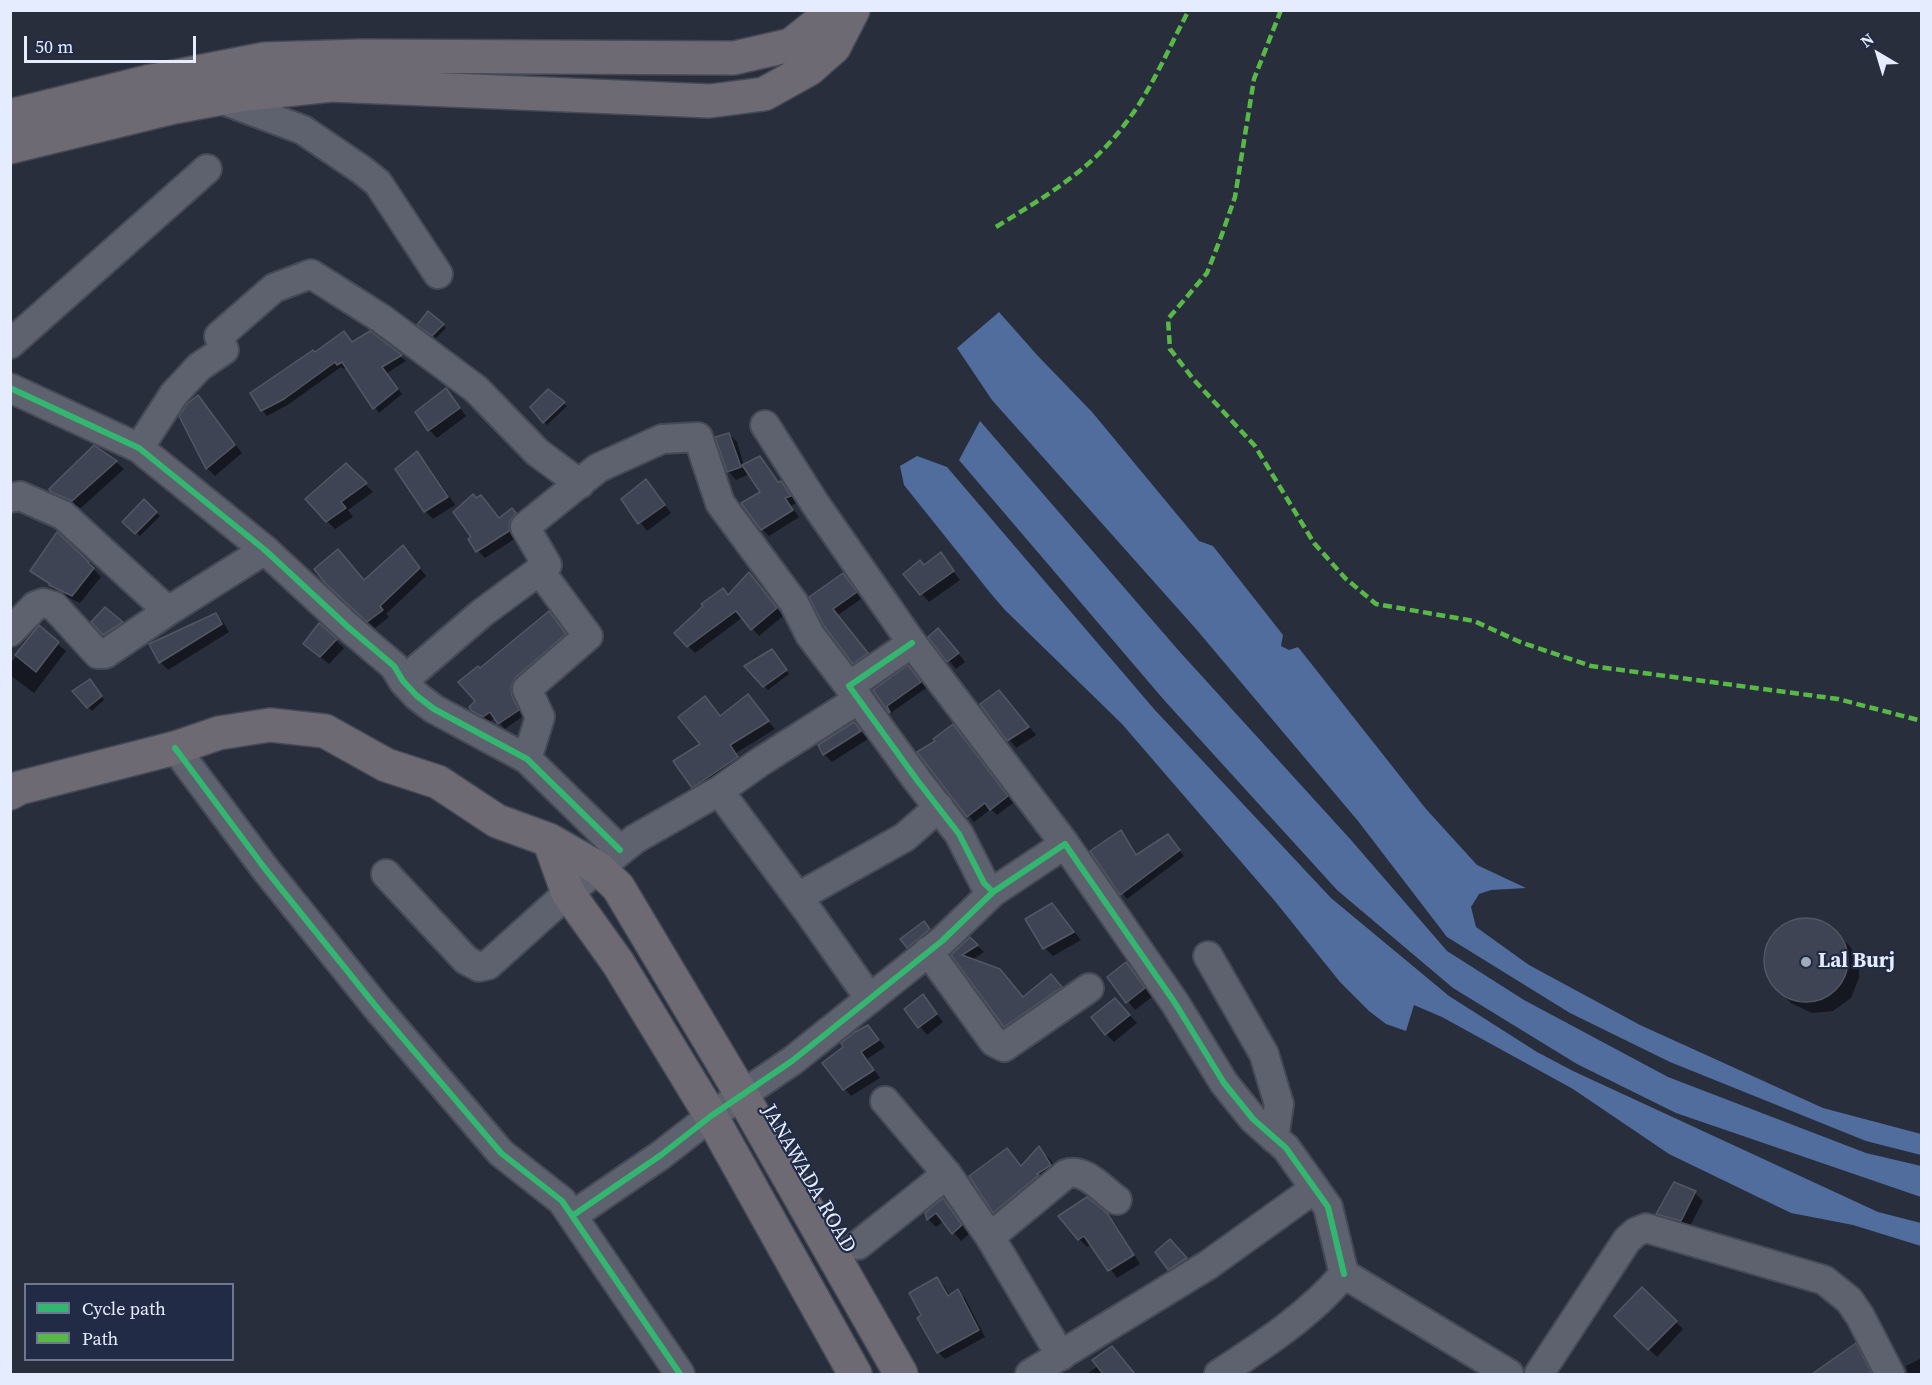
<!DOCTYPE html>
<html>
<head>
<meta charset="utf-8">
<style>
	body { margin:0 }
	#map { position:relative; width:1932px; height:1385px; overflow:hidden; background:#292e3d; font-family:"Source Serif 4",serif }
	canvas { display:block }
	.frame { position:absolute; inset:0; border:12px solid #e5ecfe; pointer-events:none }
	.legend { position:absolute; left:24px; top:1283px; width:210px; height:78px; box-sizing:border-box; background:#212b45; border:2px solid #6f788f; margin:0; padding:8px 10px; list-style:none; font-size:18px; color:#e5ecfe }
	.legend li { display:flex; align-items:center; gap:12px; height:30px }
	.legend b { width:30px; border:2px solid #6f788f }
	.north { position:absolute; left:1848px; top:24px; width:60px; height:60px; -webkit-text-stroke:4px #212b45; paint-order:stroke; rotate:322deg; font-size:16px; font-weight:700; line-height:24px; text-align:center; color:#e5ecfe }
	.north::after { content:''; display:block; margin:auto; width:21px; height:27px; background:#e5ecfe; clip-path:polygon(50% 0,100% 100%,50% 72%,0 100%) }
	.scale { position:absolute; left:24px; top:36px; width:172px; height:27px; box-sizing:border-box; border:3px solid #e5ecfe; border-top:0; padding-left:8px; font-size:18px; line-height:21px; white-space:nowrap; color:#e5ecfe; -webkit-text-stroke:4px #212b45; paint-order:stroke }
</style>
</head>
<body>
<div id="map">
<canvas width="1932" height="1385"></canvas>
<div class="frame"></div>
<ul class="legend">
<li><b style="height:8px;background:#33b770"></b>Cycle path</li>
<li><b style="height:8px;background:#58b947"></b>Path</li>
</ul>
<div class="north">N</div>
<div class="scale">50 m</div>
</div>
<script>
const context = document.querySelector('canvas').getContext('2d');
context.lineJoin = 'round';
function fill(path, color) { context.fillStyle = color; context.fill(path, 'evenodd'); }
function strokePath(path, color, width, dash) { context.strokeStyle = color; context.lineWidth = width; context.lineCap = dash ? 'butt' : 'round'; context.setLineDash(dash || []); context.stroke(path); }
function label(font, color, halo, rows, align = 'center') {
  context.font = font + ' "Source Serif 4",serif'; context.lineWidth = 4.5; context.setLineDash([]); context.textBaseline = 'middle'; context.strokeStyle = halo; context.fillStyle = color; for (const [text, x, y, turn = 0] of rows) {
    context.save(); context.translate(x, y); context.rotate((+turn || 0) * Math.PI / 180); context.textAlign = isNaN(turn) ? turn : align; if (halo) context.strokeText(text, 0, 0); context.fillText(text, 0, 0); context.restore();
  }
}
fill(new Path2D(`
	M999,312L1037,355L1092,412L1199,541L1213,546L1283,635L1281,646L1289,650L1298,647L1426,809L1477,865L1526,888L1491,890L1479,894L1471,907L1476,927L1529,965L1640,1025L1823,1108L1921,1134V1155L1866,1141L1670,1062L1570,1013L1447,937L1358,821L1196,629L992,400L957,348Z
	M980,421L1179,651L1351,840L1447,951L1524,1000L1668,1077L1866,1153L1921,1166V1197L1676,1113L1577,1064L1453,988L1337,890L1164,700L959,460Z
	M917,456L947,467L1154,709L1331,898L1449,996L1537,1052L1573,1071L1878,1212L1921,1223V1246L1853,1225L1791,1213L1669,1154L1573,1089L1442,1017L1414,1005L1406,1031L1386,1024L1369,1011L1340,982L1274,900L1122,724L1005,610L992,595L904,485L900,466Z`), '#506d9d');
fill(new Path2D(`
	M442,325L446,328L436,338L423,328Z
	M370,333L406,361L387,373L402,394L379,413L347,367L344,369L341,367L289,404L267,416L262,410L315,354L353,343Z
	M446,390L466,416L437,438L429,430Z
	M548,391L567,406L547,425L544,422Z
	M198,397L242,453L215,476L207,468Z
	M729,434L737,442L744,466L760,458L779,483L788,490L796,503L791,506L799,517L769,536L762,529V493L750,474L736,480L729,472L717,438Z
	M417,453L425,461L455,505L433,519L425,511L397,470Z
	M116,462L124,469L81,508L59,497L51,489Z
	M346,465L373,492L348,510L353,517L335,529L327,521Z
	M646,481L671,513L647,531L623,500Z
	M144,501L160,516L140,536L124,522Z
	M512,510L520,517L516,538L485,558L478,551L499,519Z
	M57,534L88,563L101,577L80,603L59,593L32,571Z
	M403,547L426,576L386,614L389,617L375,628L334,590L364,581Z
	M940,554L960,580L929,602L905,574L925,567Z
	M843,574L861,599L838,615L872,660L860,668L825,625Z
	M756,581L783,616L759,636L743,617L695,653L688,646L723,590L729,596Z
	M105,609L129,631L112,642L93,622Z
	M216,615L224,623L229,632L168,670L160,662Z
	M555,619L570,640L516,693L517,703L523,716L505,729L495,717L490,722L479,716L473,710L477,702L480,670Z
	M319,625L344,648L329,664L304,644Z
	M39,628L66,651L34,693L10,675V664Z
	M930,637H946L965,662L956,669Z
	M775,655L789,674L768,690L746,667Z
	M914,673L926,688L892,712L894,716L875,690Z
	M93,685L104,700L92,711L74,691Z
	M748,696L775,729L736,753L744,765L700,794L693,787L702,744L705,698L721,717Z
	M1006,699L1036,735L1016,748L982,705Z
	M854,723L868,739L832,762L824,754Z
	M958,731L1013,803L997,815L991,809L974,822L919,752Z
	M1121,832L1137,856L1168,836L1184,856L1127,899L1092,851Z
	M1051,904L1081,940L1053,956L1045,948Z
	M1803,919L1815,920L1826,925L1849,945L1856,956L1859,967V978L1851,998L1833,1011L1812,1013L1791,1003L1771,982L1765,959L1767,948L1772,937L1780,928L1791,922Z
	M924,923L937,938L916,955L908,947Z
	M970,939L984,952L972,960L1024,998L1058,983L1068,995L1012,1033L953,955Z
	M1126,964L1152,997L1135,1010L1109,977Z
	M923,996L943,1022L927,1035L906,1009Z
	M1123,1008L1137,1023L1114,1042L1106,1034Z
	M875,1034L885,1047L867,1059L880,1078L851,1096L824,1063Z
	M1039,1149L1050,1159L1061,1176L1006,1223L995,1212L971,1177L1007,1150L1023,1166Z
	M1695,1193L1703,1201L1689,1228L1666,1221L1658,1214Z
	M943,1200L951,1208L969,1234L961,1241L944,1221L936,1227L928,1219Z
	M1106,1214L1115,1223L1140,1264L1117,1278L1092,1244L1087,1247L1079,1239Z
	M1178,1249L1194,1267L1178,1277L1170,1269Z
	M937,1278L944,1286L950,1296L958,1291L965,1298L985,1337L945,1359L938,1352L923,1315Z
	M1642,1289L1683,1329L1657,1357L1616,1316Z
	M1855,1345L1863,1353L1874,1374H1830L1825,1367Z
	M1118,1354L1134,1374H1087L1098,1366Z
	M1922,1358V1374H1908L1906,1366Z`), '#0007');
const building = new Path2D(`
	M428,311L444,324L432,336L417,325Z
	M344,331L352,342L370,331L402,355L382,367L398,389L373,409L342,362L337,365L335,362L284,399L261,411L250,393L313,350L315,352Z
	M446,388L460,408L428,431L415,412Z
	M548,389L565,402L543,423L530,407Z
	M198,395L235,445L206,469L179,416L187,404Z
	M729,433L741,467L727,472L715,437Z
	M94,445L117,461L72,501L51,492L49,489Z
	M417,451L448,497L424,512L395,469Z
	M760,456L778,482L781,481L791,496L785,498L793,510L761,530L741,503L760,492L742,465Z
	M346,463L367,483L341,502L346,508L326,522L305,499Z
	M646,479L665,505L638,524L621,499Z
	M473,494L476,498L481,495L499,518L512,508L516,513L510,521L509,531L476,552L468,539L471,537L453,512Z
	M144,499L157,512L135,534L122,522Z
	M57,532L89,562L88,563L94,568L72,596L49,585L50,584L30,571Z
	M403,545L420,568L380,606L383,610L367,622L325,583L314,569L338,549L364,580Z
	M941,552L954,571L920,595L903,574L920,560L924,565Z
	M749,572L777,608L751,630L736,611L687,647L674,633L703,606L701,604L723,588L728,595Z
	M843,573L857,592L833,609L868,653L853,664L824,626L809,597Z
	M105,607L123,622L103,635L91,622Z
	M549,611L566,634L516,677L511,686L512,696L519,710L498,724L490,712L483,717L472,711L469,707L475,701L458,682L478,666L480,668Z
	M216,613L222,624L159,663L149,644Z
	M319,623L337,639L320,657L303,644Z
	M39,625L59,642L36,672L15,655Z
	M938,628L959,653L947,662L928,637Z
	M772,649L787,670L763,687L744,666Z
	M908,665L921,682L887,706L890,712L889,713L873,690Z
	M90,679L102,696L87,708L72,691Z
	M999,690L1029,727L1007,741L980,704Z
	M748,694L769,721L730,745L738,757L692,788L673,761L700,744L678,717L705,696L720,716Z
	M854,722L861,731L823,755L818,745Z
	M953,724L1008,796L990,810L985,803L967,817L917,752L935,741L933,739Z
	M1121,830L1136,855L1168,834L1180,850L1120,895L1090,851Z
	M1052,903L1074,932L1043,949L1025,919Z
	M1764 960a42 42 0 1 1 84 0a42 42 0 1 1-84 0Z
	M924,921L930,929L907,948L900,939Z
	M970,937L978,945L962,955L1000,969L1023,997L1051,974L1062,987L1004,1027L951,955Z
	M1126,962L1145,988L1126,1003L1107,977Z
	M923,994L937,1014L918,1028L904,1009Z
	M1115,998L1130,1015L1105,1035L1091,1017Z
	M868,1025L879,1040L861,1052L874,1070L843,1090L822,1063L843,1047L841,1043L855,1032Z
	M1039,1146L1051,1165L1037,1174L1039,1175L993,1213L969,1176L1007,1148L1021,1166Z
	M1674,1182L1696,1191L1681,1221L1656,1214Z
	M1087,1197L1107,1213L1134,1255L1108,1271L1084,1236L1078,1240L1058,1216Z
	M943,1198L962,1225L952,1234L936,1213L927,1220L925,1213Z
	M1170,1239L1187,1258L1168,1270L1155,1252Z
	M937,1277L948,1296L958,1289L979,1330L937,1353L917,1318L921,1315L909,1293Z
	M1642,1287L1677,1321L1648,1350L1614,1316Z
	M1856,1343L1872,1374H1812Z
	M1112,1346L1135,1374H1103L1092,1360Z`);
fill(building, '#3e4454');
strokePath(building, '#535763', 1.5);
const minor = new Path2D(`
	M220,99L303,130L362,170L378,183L438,274
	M10,344L207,169
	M10,388L139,448L265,550L348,627L394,666L403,681L417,696L434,709L527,759L620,850
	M765,425L816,505L912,643L1065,844
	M139,448L174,394L199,367L224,350L219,336L274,288L311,274L382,319L476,389L537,452L580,484
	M10,498L20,496L63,515L168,611
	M10,632L35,606L43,603L54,606L98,654H105L168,611L265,550
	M403,681L482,613L547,565L525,527L598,468L662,439L698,437L720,503L794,603L810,635L849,686
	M175,748L266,870L378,1009L501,1153L562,1201L680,1374
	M527,759L540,717L527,689L588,636L539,570
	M719,791L808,911L870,999
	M386,874L466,960L479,967L488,965L568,893L635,839L719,791L760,762L859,699
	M993,892L1065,844L1175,1003L1224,1083L1253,1119L1286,1148L1328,1207L1344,1274
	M798,897L905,837L939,807
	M928,951L994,1042L1004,1047L1089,988
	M1208,956L1264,1054L1279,1104L1274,1138
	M885,1101L947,1174L990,1237L1061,1356
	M572,1216L661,1155L711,1116L792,1061L942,941L993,892L984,883L959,834L917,780L849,686L912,643
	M990,1237L1066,1174C1084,1167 1103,1190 1117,1200
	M858,1245L947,1174
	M1030,1374L1208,1265L1314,1189
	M1219,1374C1262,1346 1311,1314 1344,1274L1509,1374
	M1539,1374L1627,1240L1636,1232L1646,1228L1824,1280L1849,1300L1860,1316L1890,1374`);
const major = new Path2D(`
	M10,116L147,82L265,59L361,56L734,58L791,45L821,21L827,10
	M10,147L174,107L239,95L331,85L710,101L764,94L809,69L834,47L853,10
	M10,793L19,788L175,748L219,733L270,725L325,731L386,765L438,782L497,821L549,840L598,868L618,887L742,1095L901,1374
	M549,840L568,893L618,963L711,1116L855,1374`);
strokePath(minor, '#464a57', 32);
strokePath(major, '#464a57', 36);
strokePath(minor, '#5d626e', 28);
strokePath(major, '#6d6a73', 33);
strokePath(new Path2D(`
	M1281,10L1254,79L1235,197L1221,237L1207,273L1168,319L1170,349L1194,380L1255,446L1314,543L1345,578L1376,604L1474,621L1520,642L1591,666L1838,699L1922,721
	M996,227C1046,196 1093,169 1128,120C1153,87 1169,47 1189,10`), '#58b947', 4.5, [9, 4.5]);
strokePath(new Path2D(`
	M10,388L139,448L265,550L348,627L394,666L403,681L417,696L434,709L527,759L620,850
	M175,748L266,870L378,1009L501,1153L562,1201L680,1374
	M993,892L1065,844L1175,1003L1224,1083L1253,1119L1286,1148L1328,1207L1344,1274
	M572,1216L661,1155L711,1116L792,1061L942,941L993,892L984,883L959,834L917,780L849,686L912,643`), '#33b770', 6);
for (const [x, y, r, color] of [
	[1806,962,6,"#a3aaba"]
]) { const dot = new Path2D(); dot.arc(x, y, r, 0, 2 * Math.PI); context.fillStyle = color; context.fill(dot); strokePath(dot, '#212b45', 2); }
label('bold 21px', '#e5ecfe', '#212b45', [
	["Lal Burj",1818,962]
], 'left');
label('21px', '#e5ecfe', '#212b45', [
	["JANAWADA ROAD",808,1179,60]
]);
</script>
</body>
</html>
